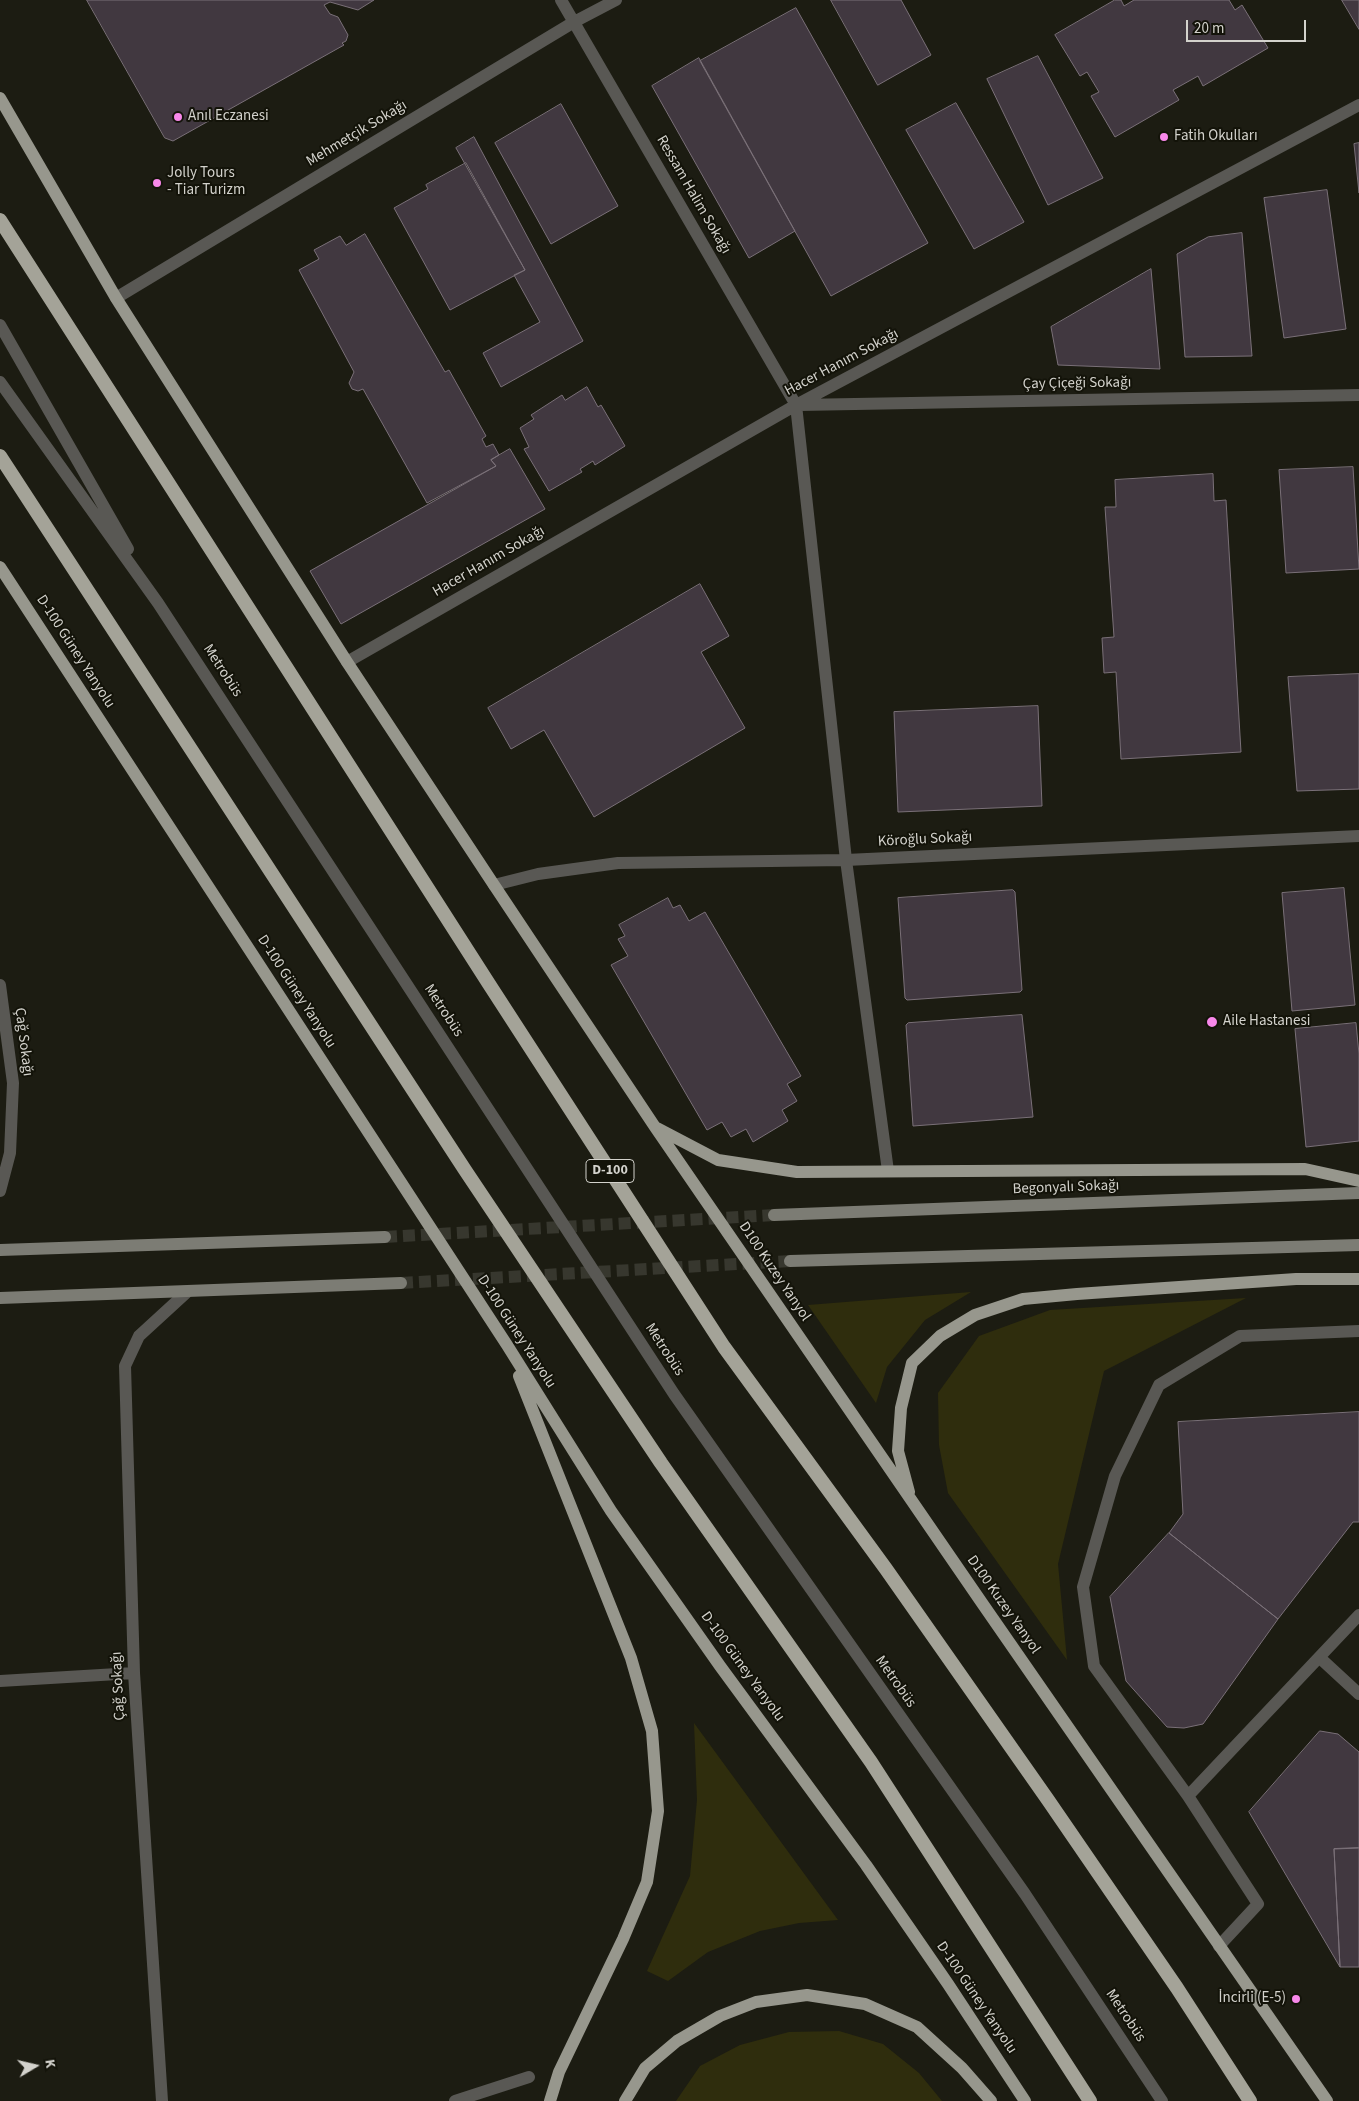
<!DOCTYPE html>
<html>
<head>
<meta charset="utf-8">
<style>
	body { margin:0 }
	#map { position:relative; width:1359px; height:2101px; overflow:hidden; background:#1c1c12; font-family:"Source Sans 3",sans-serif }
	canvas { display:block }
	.north { position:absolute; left:10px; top:2041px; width:50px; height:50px; -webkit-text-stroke:4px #131309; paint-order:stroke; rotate:81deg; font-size:14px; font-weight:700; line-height:20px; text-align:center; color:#d3d2cc }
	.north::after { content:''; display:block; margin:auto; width:18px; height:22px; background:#d3d2cc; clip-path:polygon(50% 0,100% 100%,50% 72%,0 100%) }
	.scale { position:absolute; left:1186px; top:20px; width:120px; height:22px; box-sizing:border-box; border:2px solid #d3d2cc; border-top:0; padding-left:6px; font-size:15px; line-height:18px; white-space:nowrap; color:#d3d2cc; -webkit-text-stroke:4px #131309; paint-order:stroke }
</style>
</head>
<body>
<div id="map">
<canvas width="1359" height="2101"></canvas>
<div class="north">K</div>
<div class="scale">20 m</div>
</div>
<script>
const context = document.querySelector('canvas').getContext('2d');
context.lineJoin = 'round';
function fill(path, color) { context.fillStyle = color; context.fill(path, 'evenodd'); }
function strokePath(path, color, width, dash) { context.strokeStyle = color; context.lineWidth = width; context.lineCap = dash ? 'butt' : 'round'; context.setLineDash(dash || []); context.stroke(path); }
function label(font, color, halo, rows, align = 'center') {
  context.font = font + ' "Source Sans 3",sans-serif'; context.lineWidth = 4; context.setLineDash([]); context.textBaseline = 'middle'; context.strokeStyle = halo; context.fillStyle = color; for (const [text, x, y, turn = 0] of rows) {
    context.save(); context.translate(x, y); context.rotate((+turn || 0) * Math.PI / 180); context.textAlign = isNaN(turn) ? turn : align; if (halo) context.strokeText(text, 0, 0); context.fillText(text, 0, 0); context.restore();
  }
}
fill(new Path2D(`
	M971,1292L925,1320L887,1367L876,1403L808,1305Z
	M1246,1298L1104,1371L1058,1564L1067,1660L948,1493L939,1445L938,1393L979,1336L1050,1310Z
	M694,1723L838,1920L799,1923L760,1931L708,1952L668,1981L647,1971L690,1876L697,1800Z
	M839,2031L883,2044L919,2073L942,2101H676L700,2066L740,2045L789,2032Z`), '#2f2d0d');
const building = new Path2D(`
	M87,0H374L358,10L330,2L324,5L330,14L338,17L348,35L346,41L342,43L344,45L173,141L165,138Z
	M831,0H901L931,55L878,85Z
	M1115,0H1121L1124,6L1134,0H1229L1235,10L1242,5L1268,48L1203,86L1198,76L1173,90L1179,100L1115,137L1091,96L1099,92L1087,72L1080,76L1055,35Z
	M1342,0H1359V29Z
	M796,8L928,243L831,296L700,61Z
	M1038,56L1103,178L1048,205L987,79Z
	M699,58L795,231L749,258L652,86Z
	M956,103L1024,222L974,249L906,130Z
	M561,104L618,206L551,244L495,143Z
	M474,137L583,341L501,387L483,353L540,322L514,275L525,270L456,148Z
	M1359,143V193L1354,144Z
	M466,163L525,270L450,310L394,208L428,189L426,185Z
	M1327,190L1346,329L1284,338L1264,198Z
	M1242,233L1252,356L1185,357L1177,254L1208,237Z
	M365,234L445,372L449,370L486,436L482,439L486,447L493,444L499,455L491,460L496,466L427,503L363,389L358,391L352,389L349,383L354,372L299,270L319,259L314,250L340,236L346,245Z
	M1151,269L1160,369L1058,365L1051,327Z
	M587,387L598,407L601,405L625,446L595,465L593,461L580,469L582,472L549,491L524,449L529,447L520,428L534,419L531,415L562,395L565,400Z
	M510,449L545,509L341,624L310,571L496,466L491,460Z
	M1353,467L1359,569L1286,573L1279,470Z
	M1213,474L1214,501L1226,500L1241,752L1121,759L1116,672L1104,673L1102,638L1114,637L1105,507H1116L1115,480Z
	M700,584L729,636L701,652L745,728L594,817L544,730L511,749L488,708Z
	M1359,674V789L1297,791L1288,677Z
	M1038,706L1042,806L898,812L894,712Z
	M1344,888L1355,1005L1292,1011L1282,893Z
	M1013,890L1015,892L1022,990L1020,992L907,1000L905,998L898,898Z
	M668,898L673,908L680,905L689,921L705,912L801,1076L787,1084L797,1101L782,1110L788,1121L753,1142L746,1129L731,1137L722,1122L707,1130L611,965L628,956L618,939L625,936L619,925Z
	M1022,1015L1033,1117L913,1126L906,1025L908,1023Z
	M1356,1023L1359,1054V1141L1306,1147L1295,1029Z
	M1359,1412V1522H1353L1278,1619L1169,1533L1183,1514L1178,1422Z
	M1169,1533L1278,1619L1203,1724L1184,1728L1167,1727L1126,1681L1110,1597Z
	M1320,1731L1338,1734L1359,1752V1848L1334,1849L1340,1967L1249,1812Z
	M1359,1848V1967H1340L1334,1849Z`);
fill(building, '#413840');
strokePath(building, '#7a7078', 1);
strokePath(new Path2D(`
	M385,1237L774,1215
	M401,1283L790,1261`), '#37372e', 12, [12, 6]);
strokePath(new Path2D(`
	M0,325L128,549
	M0,382L158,603L674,1394L1025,1894L1162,2101
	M1359,1331L1240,1336L1159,1385L1115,1476L1083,1587L1094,1666L1188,1796L1359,1615
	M1320,1658L1359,1694
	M1188,1796L1258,1904L1219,1946`), '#595854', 12);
strokePath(new Path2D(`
	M561,0L796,405L846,860L888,1171
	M116,298L574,22L616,0
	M799,405L1359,395
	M347,662L796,405L1359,105
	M494,885L538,874L618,863L846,860L1359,836
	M0,985L13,1083L10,1153L0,1191
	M0,1681L134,1673
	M162,2101L134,1673L125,1366L139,1336L187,1292
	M455,2101L529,2077`), '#595854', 12);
strokePath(new Path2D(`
	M774,1215L1359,1193
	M0,1250L385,1237
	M790,1261L1359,1245
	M0,1298L401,1283`), '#7c7c74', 12);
strokePath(new Path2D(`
	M0,98L116,298L347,662L494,885L655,1127L982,1603L1327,2101
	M0,567L507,1345L611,1511L720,1666L866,1865L948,1984L1025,2101
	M657,1128L718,1160L797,1172L1305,1169L1359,1181
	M519,1376L631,1658L652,1731L658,1811L647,1882L623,1939L559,2072L550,2101
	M909,1492L898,1451L901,1408L912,1363L940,1336L975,1315L1023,1299L1077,1294L1296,1279H1359
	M625,2101L645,2068L677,2041L720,2016L756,2002L807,1995L865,2004L917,2027L962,2068L991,2101`), '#97978d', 12);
strokePath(new Path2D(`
	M0,220L489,984L724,1347L886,1569L1048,1800L1177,1988L1250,2101
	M0,456L465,1170L661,1463L871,1762L1090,2101`), '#a4a398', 14);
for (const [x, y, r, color] of [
	[178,117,5,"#f888ea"],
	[1164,137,5,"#f888ea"],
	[157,183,5,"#f888ea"],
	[1212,1022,6,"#f888ea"],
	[1296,1999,5,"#f888ea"]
]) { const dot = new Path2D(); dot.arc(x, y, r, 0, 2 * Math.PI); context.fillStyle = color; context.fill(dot); strokePath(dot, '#131309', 2); }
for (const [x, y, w] of [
	[610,1171,48]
]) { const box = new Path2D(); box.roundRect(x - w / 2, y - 11.5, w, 23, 4); context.fillStyle = '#131309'; context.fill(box); strokePath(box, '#d3d2cc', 1); }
label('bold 14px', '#d3d2cc', null, [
	["D-100",610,1171]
]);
label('15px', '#d3d2cc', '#131309', [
	["Anıl Eczanesi",188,117],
	["Fatih Okulları",1174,137],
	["Jolly Tours",167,174],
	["- Tiar Turizm",167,191],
	["Aile Hastanesi",1223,1022],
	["İncirli (E-5)",1286,1999,"right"]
], 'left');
label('15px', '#d3d2cc', '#131309', [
	["Mehmetçik Sokağı",357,134,-31],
	["Ressam Halim Sokağı",693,195,60],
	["Hacer Hanım Sokağı",842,363,-28],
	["Çay Çiçeği Sokağı",1077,384,-1],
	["Hacer Hanım Sokağı",489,562,-30],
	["D-100 Güney Yanyolu",75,652,57],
	["Metrobüs",222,671,57],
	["Köroğlu Sokağı",925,840,-3],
	["D-100 Güney Yanyolu",296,992,57],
	["Metrobüs",443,1011,57],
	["Çağ Sokağı",23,1042,83],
	["Begonyalı Sokağı",1066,1188,-2],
	["D100 Kuzey Yanyol",774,1272,56],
	["D-100 Güney Yanyolu",516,1332,57],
	["Metrobüs",664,1350,57],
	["D100 Kuzey Yanyol",1003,1605,55],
	["D-100 Güney Yanyolu",742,1667,54],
	["Metrobüs",895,1682,55],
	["Çağ Sokağı",119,1686,-93],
	["D-100 Güney Yanyolu",976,1998,56],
	["Metrobüs",1125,2016,56]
]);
</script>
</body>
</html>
